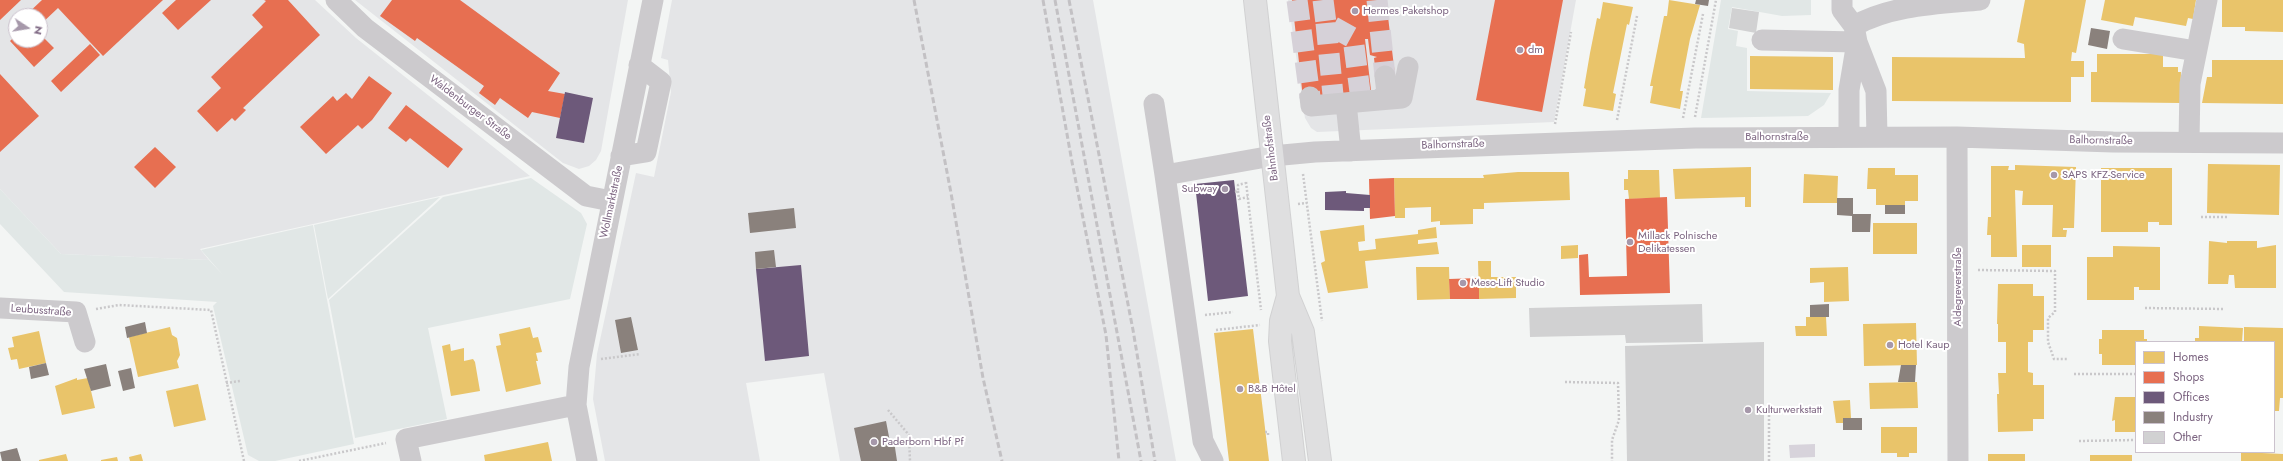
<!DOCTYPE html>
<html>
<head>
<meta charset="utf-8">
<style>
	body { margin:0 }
	#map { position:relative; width:2283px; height:461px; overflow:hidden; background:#f3f5f4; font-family:Jost,sans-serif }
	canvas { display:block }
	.legend { position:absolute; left:2135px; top:341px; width:140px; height:112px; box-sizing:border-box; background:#fff; border:1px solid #cbc2cd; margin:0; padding:5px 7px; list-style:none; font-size:12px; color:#7d6682 }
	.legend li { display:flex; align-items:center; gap:8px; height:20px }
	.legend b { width:20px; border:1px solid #cbc2cd }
	.north { position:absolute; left:8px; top:8px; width:40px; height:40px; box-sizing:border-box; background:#fff; border:1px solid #cbc2cd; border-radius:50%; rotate:102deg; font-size:11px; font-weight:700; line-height:16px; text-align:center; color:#7d6682 }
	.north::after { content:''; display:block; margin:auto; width:14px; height:18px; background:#a698aa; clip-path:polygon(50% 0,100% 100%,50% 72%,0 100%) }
</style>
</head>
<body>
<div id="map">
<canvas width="2283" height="461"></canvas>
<ul class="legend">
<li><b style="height:11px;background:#e9c46a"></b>Homes</li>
<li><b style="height:11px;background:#e76f51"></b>Shops</li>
<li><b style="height:11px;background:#6d597a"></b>Offices</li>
<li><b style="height:11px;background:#8a817c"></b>Industry</li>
<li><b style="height:11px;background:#d1d1d2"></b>Other</li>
</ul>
<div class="north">N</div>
</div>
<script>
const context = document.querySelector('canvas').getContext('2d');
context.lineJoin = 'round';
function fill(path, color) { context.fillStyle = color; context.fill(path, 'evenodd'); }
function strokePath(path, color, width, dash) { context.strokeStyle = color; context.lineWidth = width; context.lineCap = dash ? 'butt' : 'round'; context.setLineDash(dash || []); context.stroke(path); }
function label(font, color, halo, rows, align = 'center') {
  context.font = font + ' Jost,sans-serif'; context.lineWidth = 4; context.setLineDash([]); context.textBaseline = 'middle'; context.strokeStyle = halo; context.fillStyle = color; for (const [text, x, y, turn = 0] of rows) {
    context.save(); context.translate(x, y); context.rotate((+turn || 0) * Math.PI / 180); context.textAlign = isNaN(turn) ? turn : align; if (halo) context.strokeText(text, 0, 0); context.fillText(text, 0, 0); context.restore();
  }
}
fill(new Path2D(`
	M0,0H315L356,38L530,176L200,249L209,260L61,254L0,189ZM16,16H40V40H16Z
	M355,0H628L601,151L596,160L589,166L579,169L563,163Z
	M672,0H1093L1176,461H840L824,373L746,383L760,461H605L593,399L597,354L636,173L654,177L671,92L668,60L661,58Z
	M1288,0H1576L1554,122L1317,132L1311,128L1305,118Z`), '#e4e5e7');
fill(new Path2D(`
	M1721,0H1811V15L1782,16L1732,7L1728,29L1738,31L1736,46L1747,48V91L1831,93L1824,105L1808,116L1701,118Z
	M531,178L581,213L587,224L570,299L428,328L447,419L355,438L329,300L443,197Z
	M0,189L61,254L209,260L223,275L201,250L313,225L354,444L275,461H259L248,455L213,306L217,302L64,292L0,224Z
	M440,197L328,299L314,225Z`), '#e1e7e6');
fill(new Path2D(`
	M1815,444V457L1790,458L1789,445Z`), '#d7d3db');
fill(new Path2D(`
	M1669,0L1700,5L1690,39L1680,91H1683L1680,109L1650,103L1653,86H1650L1664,16H1667Z
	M2025,0H2086L2076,53L2072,52L2071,61H2084V77H2071V102L1892,101V57L2025,58L2024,44L2017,42Z
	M2105,0H2196L2193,19L2188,18L2186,26L2135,17L2133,26L2101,20Z
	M2222,0H2283V32L2245,31V27H2222Z
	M1603,2L1633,7L1629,25L1627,24L1613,93L1616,94L1613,111L1583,106L1586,89L1584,88L1590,53L1597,18L1600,19Z
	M2097,54H2163V67H2178V72H2181L2180,103L2091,102V72H2097Z
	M1750,56L1833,57V90L1750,89Z
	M2212,60H2283V104L2202,103L2207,77H2212Z
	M2208,164L2280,165L2279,215L2207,213Z
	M2015,165L2076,167L2074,228H2063V230H2067L2066,237H2052L2053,205H2022L2023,191L2015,190L2017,257H1991V235H1987L1988,217H1991V166H2009L2008,170H2015V177Z
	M1751,167V207H1745V197L1675,199L1673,169Z
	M1868,168H1895V175H1918V201H1905V205H1876V189H1867Z
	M2101,168H2172V225H2159V222H2148V232H2101Z
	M1628,170H1659L1660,198L1629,199L1628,190H1624V179H1628Z
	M1518,172H1569L1570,200L1484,203V209H1473V224L1440,225V221L1431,222V207L1405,208V218H1395L1394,178H1484L1483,175Z
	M1804,174L1838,176L1837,203H1803Z
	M1873,223H1917V254H1873Z
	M1364,225L1365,241L1358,242L1359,251L1376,249L1375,239L1418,234V230L1436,227L1437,238L1418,240V244L1437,242L1439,254L1365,261L1368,288L1328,293L1321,263L1325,261L1320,231Z
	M2209,241L2227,243V241H2257V248L2276,245V288H2235L2234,275H2229L2228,284H2208Z
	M1578,245V258L1561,259V246Z
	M2022,245H2051V267H2022Z
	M2113,246L2160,247V290H2139V287H2134V300H2087V257H2113Z
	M1478,261H1491V277H1516V298L1479,299Z
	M1416,267H1449L1450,299L1417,300Z
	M1848,267L1849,301L1824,302V282L1810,283V268Z
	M1998,284H2033V296H2044V330H2033V342H2028V372L2033,373V385H2044V419H2033V431L1998,432L1997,394H1999L1998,373H2006V342H1998V324H1997Z
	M1806,317H1826L1827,336H1796L1795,326H1806Z
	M1916,323L1917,365L1864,366L1863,324Z
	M2199,326L2243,328L2242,342H2195V338H2199Z
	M170,327L172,335L177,338L180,355L177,361L179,368L138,377L129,337Z
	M530,327L533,338L538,337L542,352L536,353L538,361H536L541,384L506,392L496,346L501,345L499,334Z
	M2244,327L2283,328V398H2280L2279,411H2274V342H2244Z
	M1253,329L1269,461H1229L1214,333Z
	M2102,330H2144V339H2147V342H2136V365H2102V354H2099V339H2102Z
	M39,331L46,363L19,369L17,359L11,360L8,348L14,347L12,337Z
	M450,344L451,351L464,348V361L473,359L475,362L480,391L451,396L442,346Z
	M77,378V380L88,378L95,408L62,415L55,386Z
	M1917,382L1918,408L1870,409L1869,383Z
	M198,384L206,420L174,427L166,391Z
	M2115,397H2136V432H2115V420L2112,421Z
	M1850,400L1851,418H1843V423H1836L1833,401Z
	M1881,427H1917V453H1909V457H1897V453H1881Z
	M548,442L552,461H485L484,455Z
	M2241,452L2283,454V461H2241Z
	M66,454L68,461H39V460Z
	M141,454L143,461H130L129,457Z
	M1988,454H2025V461H1988Z
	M2090,455H2132V461H2090Z
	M117,457L118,461H101V460Z`), '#e9c46a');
fill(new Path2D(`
	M0,0H21L0,20Z
	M42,0H163L103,56L58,8L40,25V16H25Z
	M176,0H211L178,30L162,13Z
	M264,0H288L320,35L243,108L246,110L235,121L232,118L217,132L197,111L221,88L211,77L263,27L252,15L266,1Z
	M392,0H460L560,73L548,91L565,94L560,118L532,112L528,118L500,98L495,105L479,93L484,86L417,38L415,41L380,16Z
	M1292,0H1386L1395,75L1376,77L1374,58L1377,57L1370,55L1368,39H1365L1371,90L1303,98Z
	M1495,0H1563L1542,112L1476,100Z
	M40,34L54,48L34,67L10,41L16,35V40H40Z
	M90,44L100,55L61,92L51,81Z
	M0,74L39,116L0,152Z
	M369,76L392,93L372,120L362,129L358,125L326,154L300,127L333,96L337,101L346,93L352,99Z
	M406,105L463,149L448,168L410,138L406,142L388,128Z
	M155,147L176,167L155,188L134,167Z
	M1394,178L1395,216L1370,219L1369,179Z
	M1667,197L1670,293L1580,295L1579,255L1588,254L1589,277L1627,276L1625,199Z
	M1479,278V299H1450L1449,279Z`), '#e76f51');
fill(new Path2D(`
	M565,92L593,98L584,143L556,138Z
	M1234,180L1248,296L1208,301L1195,184Z
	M1346,191V193L1370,195V208H1364V211L1325,210V192Z
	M801,265L809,356L765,361L756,269Z`), '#6d597a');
fill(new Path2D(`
	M1696,0H1709L1708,6L1695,4Z
	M2091,28L2110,31L2107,49L2088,45Z
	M1837,198H1853V214H1871L1870,232H1852V216L1837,215Z
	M1885,205H1905V214H1885Z
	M794,208L796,228L750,233L748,213Z
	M774,250L776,267L756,269L755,252Z
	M1829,304V317H1810V305Z
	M631,317L638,350L621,353L615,320Z
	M145,322L147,333L127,338L125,327Z
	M46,363L49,375L31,379L29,367Z
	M106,364L111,386L91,391L84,369Z
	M1901,365H1916L1915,382H1898Z
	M131,368L135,388L123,391L118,371Z
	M1843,418H1862V430H1843Z
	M886,421L890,442L894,441L897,461H861L854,428Z
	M17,448L21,461H2L0,452Z`), '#8a817c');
fill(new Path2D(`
	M1732,8L1759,12L1756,33L1729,28Z
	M1702,304L1703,342L1626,343L1625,335L1530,337L1529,308Z
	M1764,342V461H1627L1625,346Z`), '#d1d1d2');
strokePath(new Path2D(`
	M1297,0L1310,97
	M1323,0L1326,23L1353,38L1360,92
	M1377,0L1385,76
	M1326,23L1333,95`), '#d6d1d8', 21, [21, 10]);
const major = new Path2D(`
	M1255,0L1288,296L1303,332L1320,461
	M1288,296L1281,321L1280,341L1294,461`);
strokePath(major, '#d1d1d2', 24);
strokePath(new Path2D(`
	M1695,117L1716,0
	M1683,118L1703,14
	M1617,120L1637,16
	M1555,124L1571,32
	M1303,174L1322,321
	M1246,182L1261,310
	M1238,191L1239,199L1248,197
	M1235,192L1238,191V185L1246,183
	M1298,204L1307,203
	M2201,217H2227
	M1978,270L2055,271V312L2048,318V342L2054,359H2068
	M2145,308L2225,309
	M96,309L119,305L211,310L244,461
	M1205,315L1233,312
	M1216,330L1260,325
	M601,359L640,354
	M2074,374H2136
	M1565,382L1618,383L1619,420L1612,440V461
	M226,383L240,381
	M1769,407V461
	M888,410L909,435L910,461
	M1265,432H1268V435
	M2079,441L2136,440
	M299,461L386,443`), '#c9c8ca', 2.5, [2, 2]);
strokePath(new Path2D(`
	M336,0L365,28L586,196L611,201
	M1842,0V10L1854,26L1857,42L1849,90V137
	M1854,26C1891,5 1938,4 1980,0
	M2123,39L2196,51
	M1762,40L1857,42L1876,91L1877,137
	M1310,97L1311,106L1379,100L1387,93L1385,76
	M1379,100L1402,98L1408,67
	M1346,103L1351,151
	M1154,104L1165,175
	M1957,137L1958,461
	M2189,142L2190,84L2207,0
	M621,156L646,152L661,82L639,65
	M0,308L76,312L85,342
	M411,461L406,439L576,405
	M587,461L576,405L579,367L653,0
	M1213,461L1203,441L1165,175L1272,156L1315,152L1695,138L1957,137L2113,142L2283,143`), '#cccacd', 21);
strokePath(major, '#dfdfe0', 22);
strokePath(new Path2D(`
	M914,0L951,193L983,378L1002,461
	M1043,0L1072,162L1106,335L1119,461
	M1055,0L1141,461
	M1069,0L1133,330L1155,461`), '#c3c1c4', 3, [6, 3]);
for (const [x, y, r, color] of [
	[1355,11,4,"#a698aa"],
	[1520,50,4,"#a698aa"],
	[2054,175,4,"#a698aa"],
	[1225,189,4,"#a698aa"],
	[1630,242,4,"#a698aa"],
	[1463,283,4,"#a698aa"],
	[1890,345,4,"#a698aa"],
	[1240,389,4,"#a698aa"],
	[1748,410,4,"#a698aa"],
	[874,442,4,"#a698aa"]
]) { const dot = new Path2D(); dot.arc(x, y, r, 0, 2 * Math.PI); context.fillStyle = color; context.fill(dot); strokePath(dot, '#fff', 1.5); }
label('11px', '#7d6682', '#fff', [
	["Hermes Paketshop",1363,11],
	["dm",1528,50],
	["SAPS KFZ-Service",2062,175],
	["Subway",1217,189,"right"],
	["Millack Polnische",1638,236],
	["Delikatessen",1638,249],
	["Meso-Lift Studio",1471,283],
	["Hotel Kaup",1898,345],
	["B&B Hôtel",1248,389],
	["Kulturwerkstatt",1756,410],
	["Paderborn Hbf Pf",882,442]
], 'left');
label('11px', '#7d6682', '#fff', [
	["Waldenburger Straße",470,108,37],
	["Balhornstraße",1777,137],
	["Balhornstraße",2101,141,1],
	["Balhornstraße",1453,145,-2],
	["Bahnhofstraße",1271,148,-97],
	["Wollmarktstraße",612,202,-78],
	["Aldegreverstraße",1958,287,-90],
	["Leubusstraße",41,311,4]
]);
</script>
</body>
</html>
